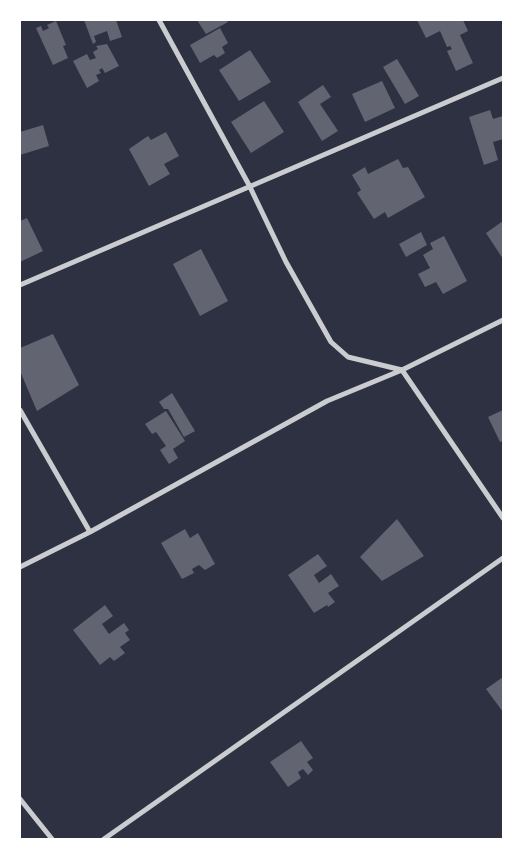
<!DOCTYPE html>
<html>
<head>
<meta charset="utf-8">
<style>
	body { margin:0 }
	#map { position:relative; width:523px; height:859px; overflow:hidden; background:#2d3142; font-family:Helvetica,sans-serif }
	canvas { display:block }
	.frame { position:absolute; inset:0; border:21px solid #fff; pointer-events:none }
</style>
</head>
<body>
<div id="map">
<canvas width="523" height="859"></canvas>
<div class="frame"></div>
</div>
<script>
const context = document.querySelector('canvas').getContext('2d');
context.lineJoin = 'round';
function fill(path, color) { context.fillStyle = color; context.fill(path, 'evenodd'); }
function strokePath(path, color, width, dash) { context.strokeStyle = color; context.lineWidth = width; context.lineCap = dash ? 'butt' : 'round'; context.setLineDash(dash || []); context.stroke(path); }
fill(new Path2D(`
	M84,20H116L122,37L110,41L107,31L94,36L96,42L93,44Z
	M197,20H226L228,22L206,34Z
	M417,20H463L468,31L460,35L473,63L456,71L447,51L452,49L450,46L447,47L440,31L426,38Z
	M56,21L66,45L63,46L68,58L53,65L36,28L41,26L43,31L49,28L47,25Z
	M220,28L228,43L222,47L225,53L217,58L214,55L200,63L190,45Z
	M107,44L119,66L105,73L102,68L99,70L101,73L96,75L99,81L87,88L73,61L87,54L90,60L96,58L93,52L98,49L96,46Z
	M250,50L271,82L239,101L219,70Z
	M397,59L419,96L405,104L383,67Z
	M382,81L395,108L365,122L352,94Z
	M323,85L331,97L320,104L338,131L322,141L298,102Z
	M264,101L284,132L251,153L231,122Z
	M490,110L493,119L503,116V139L493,142L498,160L484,165L469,117Z
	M43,125L49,146L20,155V132Z
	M166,132L179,156L164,164L170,174L149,186L129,149L148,136L151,140Z
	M398,159L403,168L408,167L425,197L388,218L385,212L374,219L357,193L361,190L352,175L365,167L368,174Z
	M27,218L43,251L20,262V221Z
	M503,221V259L486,233Z
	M421,232L427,245L406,257L399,244Z
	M444,236L467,281L443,294L436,282L425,287L418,274L430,268L423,255L433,249L430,243Z
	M201,249L228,301L200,316L173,264Z
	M53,334L79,385L37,411L20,371V348Z
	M172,393L195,431L184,437L168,409H164L159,402Z
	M503,410V441L500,442L488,417Z
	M166,411L185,441L173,449L178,458L169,464L160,450L166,446L156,432L152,434L145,424Z
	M397,519L424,556L382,581L360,557Z
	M185,529L190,538L198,533L215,564L205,570L199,565L192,569L194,573L182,579L161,543Z
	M318,554L327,566L314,575L319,583L331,574L339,586L328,593L335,602L328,607L327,605L314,613L288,575Z
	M105,605L113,616L102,624L109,634L124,623L129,630L125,633L130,640L120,647L125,653L114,661L110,657L100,665L73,630Z
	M503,677V712L486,689Z
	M301,741L313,758L307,762L313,770L308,775L303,769L298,772L301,778L288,787L270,762Z`), '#626471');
strokePath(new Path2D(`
	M159,20L249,185L286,262L331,342L348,357L402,370L503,518
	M20,285L503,78
	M20,410L90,532
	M20,567L90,532L327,401L402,370L503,320
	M20,799L52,839
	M104,839L503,558`), '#caccd0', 5);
</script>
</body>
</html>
